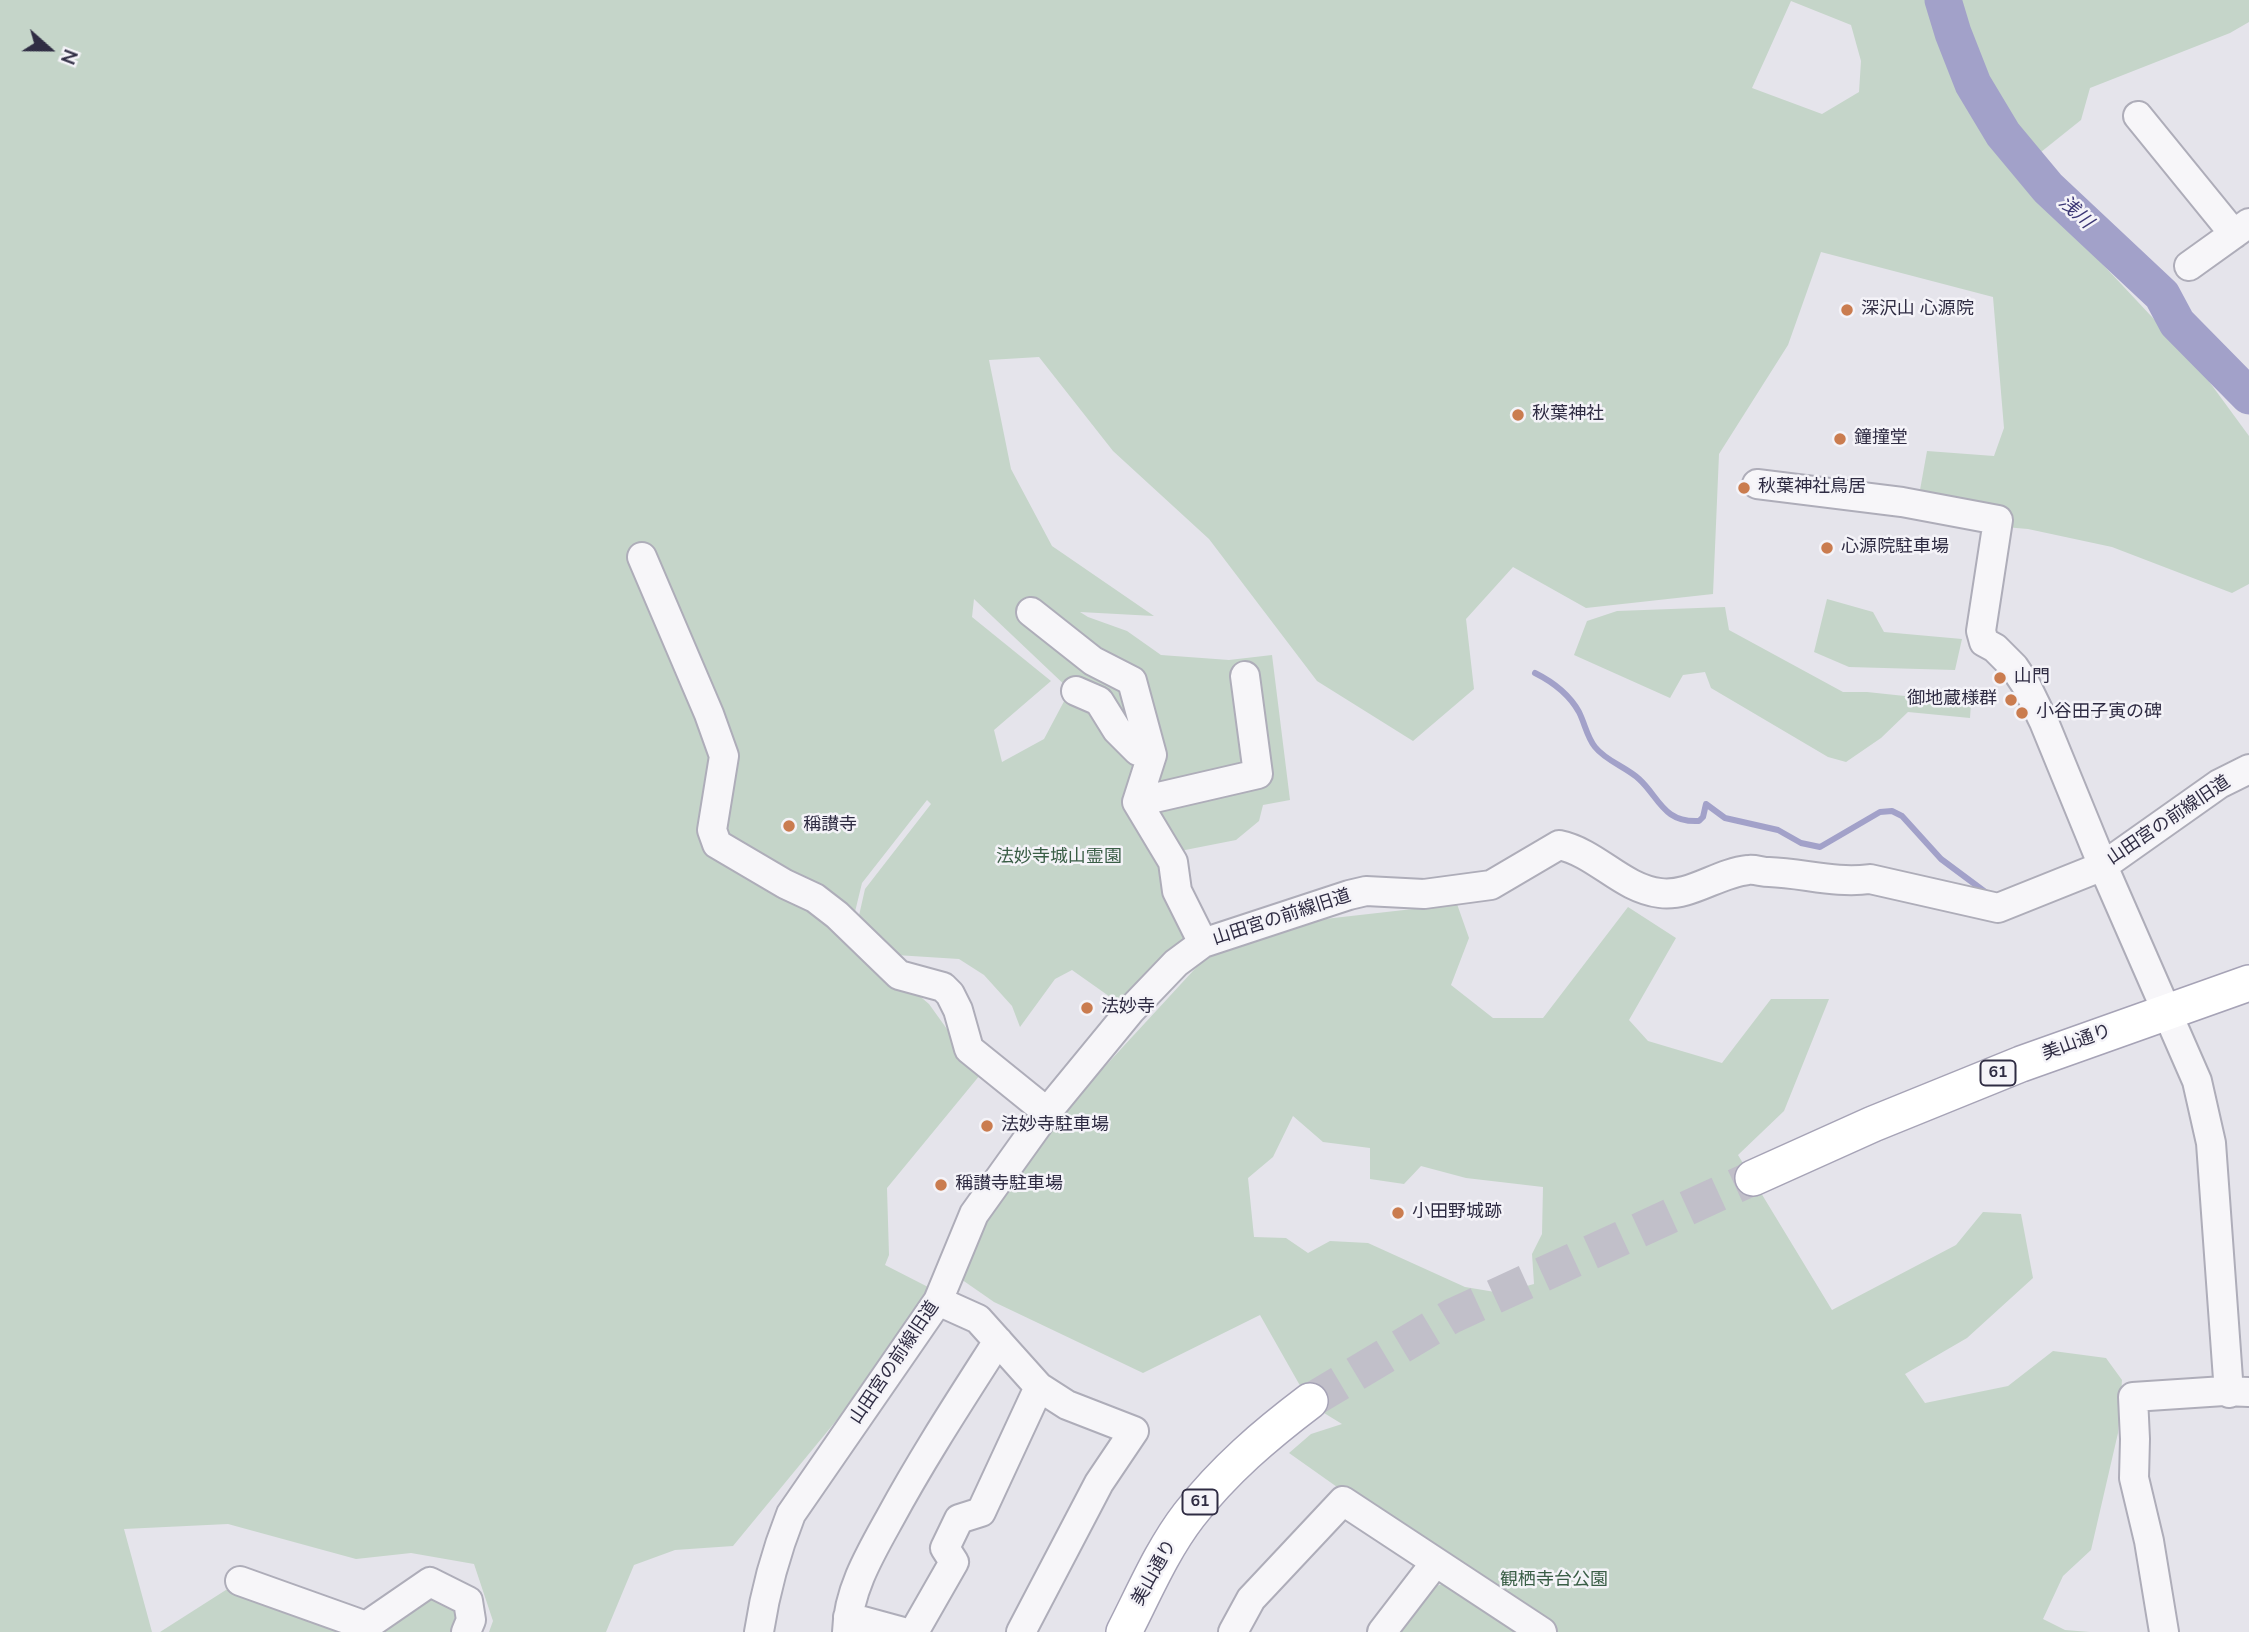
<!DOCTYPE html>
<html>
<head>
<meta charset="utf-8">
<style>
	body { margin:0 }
	#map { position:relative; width:2249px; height:1632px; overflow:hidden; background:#e5e4eb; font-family:"Nunito Sans",sans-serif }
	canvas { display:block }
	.north { position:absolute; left:14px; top:14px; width:70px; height:70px; -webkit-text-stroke:5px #f4f3f8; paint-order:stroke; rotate:111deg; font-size:19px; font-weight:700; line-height:28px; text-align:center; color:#2f2c43 }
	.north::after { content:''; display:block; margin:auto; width:24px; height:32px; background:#2f2c43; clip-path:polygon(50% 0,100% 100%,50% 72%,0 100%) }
</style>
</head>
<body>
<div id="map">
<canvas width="2249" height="1632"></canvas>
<div class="north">N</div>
</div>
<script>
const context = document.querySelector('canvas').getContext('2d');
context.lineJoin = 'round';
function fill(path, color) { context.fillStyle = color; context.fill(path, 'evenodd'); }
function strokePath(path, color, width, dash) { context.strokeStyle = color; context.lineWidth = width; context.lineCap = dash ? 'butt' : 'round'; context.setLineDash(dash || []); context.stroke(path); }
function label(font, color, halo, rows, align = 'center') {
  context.font = font + ' "Nunito Sans","Noto Sans JP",sans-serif'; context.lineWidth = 5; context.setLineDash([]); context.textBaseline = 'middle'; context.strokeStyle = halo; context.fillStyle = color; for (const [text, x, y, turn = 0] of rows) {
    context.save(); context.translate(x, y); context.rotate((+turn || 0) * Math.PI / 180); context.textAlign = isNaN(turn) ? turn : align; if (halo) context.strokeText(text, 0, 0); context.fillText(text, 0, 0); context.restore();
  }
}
fill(new Path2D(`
	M0,0H2249V22L2230,33L2090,88L2081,120L2041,152L2025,177L2093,254L2197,365L2249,436V584L2232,593L2112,547L2028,529L1947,522L1920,490L1927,451L1994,456L2004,428L1993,297L1821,252L1788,345L1719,454L1713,594L1586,608L1513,567L1466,619L1474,689L1413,741L1317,681L1209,539L1113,451L1039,357L989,360L1011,469L1052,546L1154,616L1080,612L1088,617L1127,631L1161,655L1229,660L1272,655L1290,800L1263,805L1259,821L1236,840L1180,851L1203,943L1130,1011L1072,970L1055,979L1020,1027L1012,1006L984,975L959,959L896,955L858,920L865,889L931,804L927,800L862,883L853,920L843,931L929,1004L980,1075L887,1188L889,1255L885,1265L930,1288L859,1393L733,1546L675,1550L634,1565L606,1632H489L493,1621L474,1564L411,1553L356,1559L228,1524L124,1529L152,1632H0ZM1791,1L1851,25L1861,61L1859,92L1822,114L1752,88ZM974,599L1070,690L1044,739L1002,762L994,730L1051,681L972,617Z
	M1827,599L1873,612L1884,632L1962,639L1955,670L1849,667L1814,652Z
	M1725,607L1729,630L1843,692H1867L1971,703L1970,718L1908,712L1881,738L1846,762L1828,757L1711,688L1705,672L1683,675L1670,698L1574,655L1587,621L1617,611Z
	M1457,904L1469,938L1451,985L1493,1018H1543L1628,907L1676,938L1629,1020L1648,1041L1722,1063L1771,999H1829L1784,1111L1738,1155L1832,1310L1956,1245L1983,1212L2021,1214L2033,1278L1967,1338L1905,1374L1925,1403L2008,1386L2053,1351L2106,1358L2122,1380L2118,1433L2091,1550L2063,1576L2043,1619L2065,1630L2090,1632H1542L1289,1453L1311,1434L1342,1424L1311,1405L1260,1315L1143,1373L994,1302L958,1277L1002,1178L1216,946L1298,922ZM1293,1116L1323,1142L1370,1148V1179L1404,1184L1421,1166L1466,1178L1543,1187L1542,1234L1532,1254L1534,1284L1501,1293L1465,1287L1368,1243L1330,1241L1308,1253L1286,1238L1254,1237L1248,1178L1273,1157Z
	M240,1581L366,1626L430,1582L468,1601L466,1632H160Z
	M1448,1582L1526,1632H1400L1436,1586Z`), '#c5d5c9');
strokePath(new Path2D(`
	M1535,673C1553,682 1569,694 1579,712C1585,724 1587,737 1595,747C1606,761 1626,767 1639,779C1659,797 1663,823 1699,821L1703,817L1706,804L1725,818L1778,830L1801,843L1820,847L1880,812L1892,811L1902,816L1941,859L1988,894`), '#a2a1c9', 6);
strokePath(new Path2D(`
	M1943,0L1953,33L1973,84L2003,134L2048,188L2162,295L2177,323L2249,396`), '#a2a1c9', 37);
strokePath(new Path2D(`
	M1310,1401L1452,1316L1753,1178`), '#c1bfc9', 35, [35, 18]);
const minor = new Path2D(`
	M2138,116L2234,234
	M2189,266L2249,223
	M1757,484L1902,502L1998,520L1981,631L1984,642L1995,648L2014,667L2026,685L2044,722L2103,866L2197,1081L2211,1143L2229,1393
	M642,557L709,714L724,756L712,830L717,844L785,884L815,898L837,915L899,975L943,987L950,994L958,1010L969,1049L1047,1112
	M1031,612L1093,661L1132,681L1152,755L1137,802L1173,862L1177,891L1203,943
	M1076,691L1099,701L1117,730L1138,751L1152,755
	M1137,802L1258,774L1245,676
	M938,1301L978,1319L1039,1387L1067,1405L1134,1431L1099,1483L1021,1632
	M240,1581L366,1626L430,1582L468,1601L471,1620L466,1632
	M848,1617L903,1632
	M759,1632C765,1592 776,1552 791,1514L938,1301L974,1214L1047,1112L1130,1011L1176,963L1203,943L1349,895L1366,891L1424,894L1491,885L1559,845C1597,853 1621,888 1660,893C1690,897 1718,873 1748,870C1755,869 1762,872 1769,872C1803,873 1836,884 1870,879L1998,908L2103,866L2219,784L2249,769
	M847,1632C848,1591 870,1554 890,1518C923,1457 961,1399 998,1341
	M914,1632L954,1562L945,1548L959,1519L981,1512L1039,1387
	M1233,1632L1251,1599L1343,1501L1542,1632
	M1382,1632L1435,1563
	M2164,1632L2149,1541L2134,1478L2135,1439L2133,1397L2224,1391L2249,1392`);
const major = new Path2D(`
	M1753,1178L1873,1124L2021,1064L2249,983
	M1124,1632C1144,1593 1162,1550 1189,1515C1224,1470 1265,1435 1310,1401`);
strokePath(minor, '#aeadb9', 32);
strokePath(major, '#a6a3b6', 38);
strokePath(minor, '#f7f6f9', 28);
strokePath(major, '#fff', 35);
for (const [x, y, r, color] of [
	[1847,310,7,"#ca7c4f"],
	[1518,415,7,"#ca7c4f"],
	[1840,439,7,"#ca7c4f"],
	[1744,488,7,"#ca7c4f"],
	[1827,548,7,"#ca7c4f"],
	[2000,678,7,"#ca7c4f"],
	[2011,700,7,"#ca7c4f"],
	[2022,713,7,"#ca7c4f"],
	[789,826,7,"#ca7c4f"],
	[1087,1008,7,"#ca7c4f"],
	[987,1126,7,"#ca7c4f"],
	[941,1185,7,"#ca7c4f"],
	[1398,1213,7,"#ca7c4f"]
]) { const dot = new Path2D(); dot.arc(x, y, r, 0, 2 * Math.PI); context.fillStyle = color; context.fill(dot); strokePath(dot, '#f4f3f8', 2.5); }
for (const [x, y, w] of [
	[1998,1073,35],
	[1200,1502,35]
]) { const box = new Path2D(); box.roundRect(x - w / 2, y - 12.5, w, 25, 5); context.fillStyle = '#f4f3f8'; context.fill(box); strokePath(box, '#2f2c43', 2); }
label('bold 16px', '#2f2c43', null, [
	["61",1998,1073],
	["61",1200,1502]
]);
label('18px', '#2f2c43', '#f4f3f8', [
	["深沢山 心源院",1861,310],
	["秋葉神社",1532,415],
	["鐘撞堂",1854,439],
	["秋葉神社鳥居",1758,488],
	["心源院駐車場",1841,548],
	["山門",2014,678],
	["御地蔵様群",1997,700,"right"],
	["小谷田子寅の碑",2036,713],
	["稱讃寺",803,826],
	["法妙寺",1101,1008],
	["法妙寺駐車場",1001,1126],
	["稱讃寺駐車場",955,1185],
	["小田野城跡",1412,1213]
], 'left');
label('18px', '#2f2c43', '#f4f3f8', [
	["山田宮の前線旧道",2169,821,-34],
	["山田宮の前線旧道",1282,918,-18],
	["美山通り",2077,1043,-20],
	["山田宮の前線旧道",895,1363,-56],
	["美山通り",1155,1573,-61]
]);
label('18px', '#3a5e46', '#f4f3f8', [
	["法妙寺城山霊園",1059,858],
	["観栖寺台公園",1554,1581]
]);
label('italic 19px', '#3c3775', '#f4f3f8', [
	["浅川",2075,213,43]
]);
</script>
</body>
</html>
